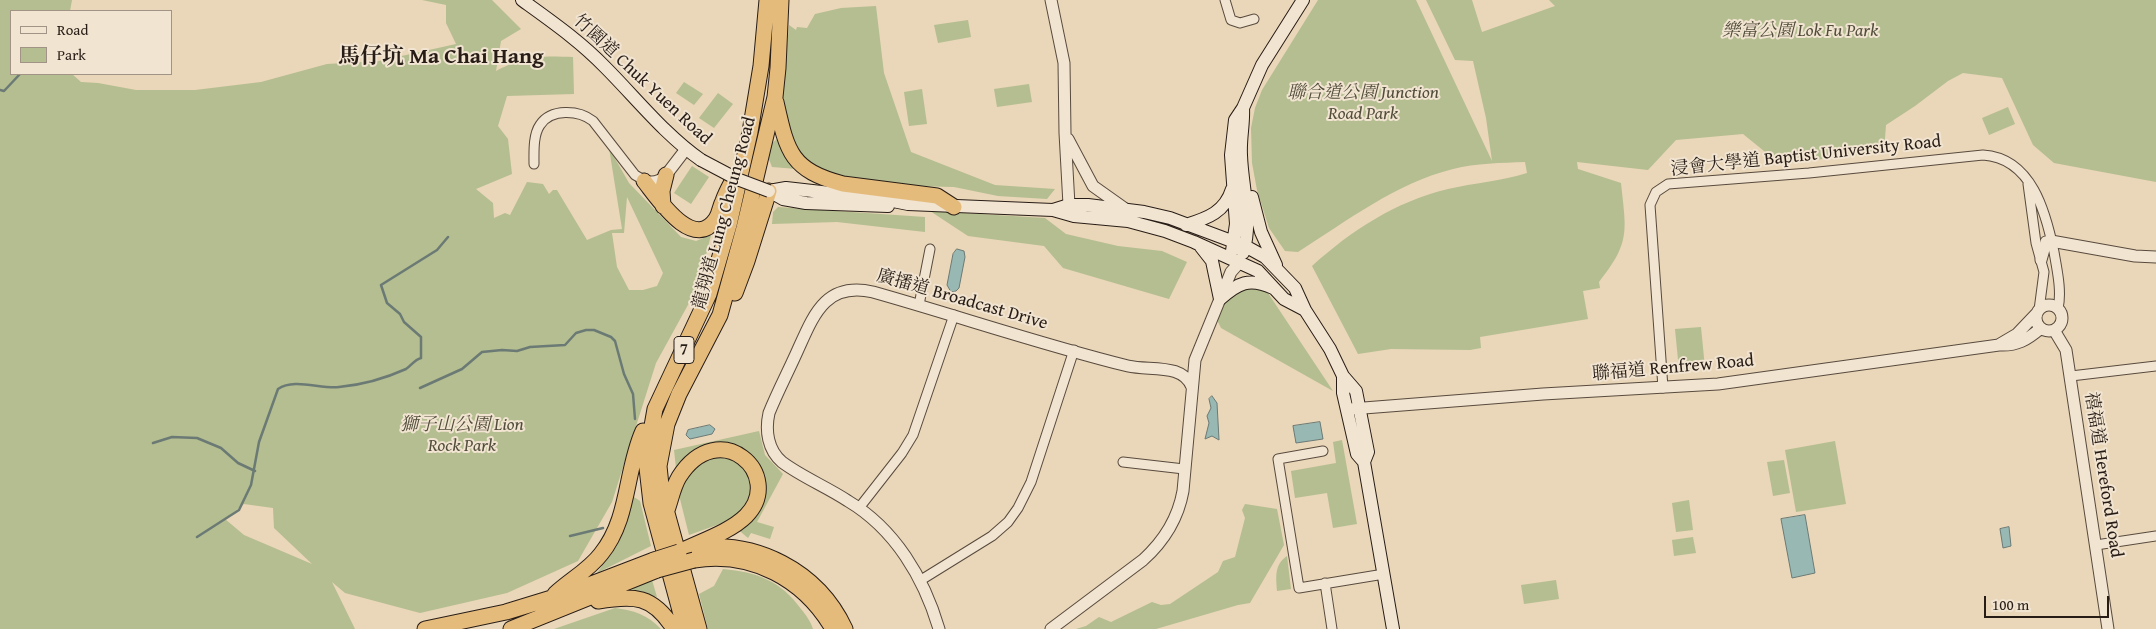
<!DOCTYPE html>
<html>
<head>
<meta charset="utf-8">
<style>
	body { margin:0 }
	#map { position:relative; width:2156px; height:629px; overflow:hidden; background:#ead6b8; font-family:"Gentium Book Plus",serif }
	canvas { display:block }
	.legend { position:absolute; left:10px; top:10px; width:162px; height:65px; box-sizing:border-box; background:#f1e4d1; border:1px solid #a19486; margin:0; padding:6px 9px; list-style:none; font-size:15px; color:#281d16 }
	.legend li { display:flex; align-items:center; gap:10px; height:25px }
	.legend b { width:25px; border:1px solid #a19486 }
	.scale { position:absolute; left:1984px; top:596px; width:125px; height:22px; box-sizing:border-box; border:2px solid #281d16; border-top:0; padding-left:6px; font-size:15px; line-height:18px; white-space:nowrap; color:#281d16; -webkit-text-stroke:4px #f1e4d1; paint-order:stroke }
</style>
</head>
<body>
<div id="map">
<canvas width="2156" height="629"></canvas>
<ul class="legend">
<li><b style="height:6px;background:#f1e4d1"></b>Road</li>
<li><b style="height:14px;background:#b4be90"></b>Park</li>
</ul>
<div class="scale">100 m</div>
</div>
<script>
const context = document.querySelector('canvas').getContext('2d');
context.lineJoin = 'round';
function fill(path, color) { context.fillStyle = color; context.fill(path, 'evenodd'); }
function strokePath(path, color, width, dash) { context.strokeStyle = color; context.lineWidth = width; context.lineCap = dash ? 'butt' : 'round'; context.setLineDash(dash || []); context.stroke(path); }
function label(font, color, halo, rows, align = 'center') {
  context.font = font + ' "Gentium Book Plus","Noto Serif TC",serif'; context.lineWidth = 4; context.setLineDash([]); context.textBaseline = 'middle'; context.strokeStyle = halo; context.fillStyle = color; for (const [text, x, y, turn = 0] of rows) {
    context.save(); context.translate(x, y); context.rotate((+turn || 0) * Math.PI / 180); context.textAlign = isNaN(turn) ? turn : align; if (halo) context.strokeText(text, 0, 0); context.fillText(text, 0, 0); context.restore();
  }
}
fill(new Path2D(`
	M0,0H72L70,11H11V74H72L81,82L98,83L136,90H195L261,82L327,64L379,61L456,44L446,23V5L422,0H492L521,29L501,41L496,71C526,55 541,56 573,57L574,94L507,96L498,126L508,139L512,174L476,189L493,203L494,218L505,213L510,215L527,182L543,184L549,194L553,190H557L587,240L611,230L622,229L609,148L629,183L681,237L696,241L711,235L704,263L689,303L656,363L612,502L578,561L507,593L420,613L345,593L332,582L355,629H0ZM627,197L663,273L657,286L643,290H629L617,267L612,233H624ZM244,504L273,508L274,528L312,564L244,535L225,519Z
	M1318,0H1416L1492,161L1486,118L1473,61L1455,60L1426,0H1472L1482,32L1555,6L1549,0H2156V182L2054,163L2033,145L2002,78L1963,73L1948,81L1915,106L1886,125L1884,152L1780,164L1743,134L1676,140L1648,170L1577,162L1578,169L1621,183C1626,231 1631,242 1599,282L1600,288L1583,291L1588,319L1480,337L1481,348L1470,350L1391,349L1358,354L1312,266C1352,230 1395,202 1448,189C1474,183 1502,181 1527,173L1525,162C1501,163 1476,163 1453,169C1396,183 1347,221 1298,252L1285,251L1269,228L1257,190L1252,163L1251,128L1255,108L1262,90Z
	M876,6L884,73L911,152L995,185L1055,189L1047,199L998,196L954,187L910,186L813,171L796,153L782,97L789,25L796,30L797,27L807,28L815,14L841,8Z
	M968,20L971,37L938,43L934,25Z
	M684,82L703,94L694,105L676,93Z
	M1029,84L1032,102L997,107L994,89Z
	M922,89L927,124L909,126L904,92Z
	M718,93L733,104L714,128L699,118Z
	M2008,107L2015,124L1989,135L1982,118Z
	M777,139L797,169L772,167L765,149Z
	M692,166L709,177L691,204L674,193Z
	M778,207L925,217V232L837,222L772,224L773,212Z
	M930,211L1045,218L1066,234L1118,246L1162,251L1187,262L1169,299L1063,268L1044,246L968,236Z
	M1254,285L1268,293L1333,391L1221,328L1217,320C1224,296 1232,293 1254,285Z
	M1701,327L1705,368L1679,370L1675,329Z
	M759,431L765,455L783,474L757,522L774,527L770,539L751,533L748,538L728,521L689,535L679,495L674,450Z
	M1342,440L1357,524L1333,528L1327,493L1295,498L1291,471L1336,463L1333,442Z
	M1835,441L1846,504L1796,512L1785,450Z
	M1784,460L1790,493L1773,496L1767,462Z
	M631,495L640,501L651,546L597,573L616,547Z
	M1689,500L1693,530L1676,532L1672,503Z
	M1245,504L1277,509L1284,545L1250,603L1238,605L1156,629H1076L1086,626L1099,617L1111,622L1152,602L1161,605L1170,604L1218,572L1223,561L1235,557L1245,518L1242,510Z
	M1693,537L1696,553L1674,556L1672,540Z
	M1287,556L1291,589L1277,591C1276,577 1274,565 1287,556Z
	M723,569C757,572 781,581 801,609C806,615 811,622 813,629H708L699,594L714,586Z
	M652,580L657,597L626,588Z
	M1556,580L1559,599L1524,604L1521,585Z
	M615,608C633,610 648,615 661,629H554Z`), '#b4be90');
const water = new Path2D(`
	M957,249L964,251L965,257L959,288L956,291L951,292L947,285L953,254Z
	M1212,396L1217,403L1219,440L1212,436L1205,439L1209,423L1207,416L1211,408L1209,399Z
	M1320,422L1323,439L1296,443L1293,426Z
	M710,425L715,429L712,434L690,439L686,435L688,430Z
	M1805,515L1815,573L1792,578L1781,519Z
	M2009,527L2011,546L2003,548L2000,529Z`);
fill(water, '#98b8b4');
strokePath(water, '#6b7a75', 1);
strokePath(new Path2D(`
	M0,90L4,91L20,74
	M421,358V337L404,322L400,314L387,303L381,285L437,250L448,237
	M420,388L462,369L482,352L502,350L517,351L530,347L565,345L576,333L586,330H594L611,337L615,341L624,374L633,394L635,419
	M153,443L172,437L197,438L221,448L238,463L255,471
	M570,536L603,528
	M197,537L239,510L251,485L259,442L278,389C294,378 320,389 339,387C361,385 386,378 406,369C412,365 414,360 421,358`), '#6b7a75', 2.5);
const minor = new Path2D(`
	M1225,0L1231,20L1240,23L1254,19
	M534,164C534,152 533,135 540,125C551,108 579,110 593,121L635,175C646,182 655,184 666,175
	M2028,184L2036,243L2044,272L2039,310
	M919,305L930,249
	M2071,376L2156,366
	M1663,388L1650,205L1656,192L1668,184L1809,173L1983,155C2032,158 2046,213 2054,252C2057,270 2062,291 2058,309
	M1323,451L1278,459L1299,588L1384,574
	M1123,462L1184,469
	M859,508L902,453L913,435L954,315
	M2096,545L2156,536
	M921,580L992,536L1008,522L1018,508L1031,482L1074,350
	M1325,583L1332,629`);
const tertiary = new Path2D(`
	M1051,0L1064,63L1065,133L1069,205L1073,214
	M1068,139L1093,186L1124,208
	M666,175L686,149
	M2041,260L2046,242L2051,241L2135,256L2156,257
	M2036 318a13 13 0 1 1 26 0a13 13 0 1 1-26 0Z
	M2054,330L2066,350L2108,629
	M2000,344L2017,334L2037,313
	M1351,409L1543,394L1718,384L1999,345C2017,346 2027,340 2041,328
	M939,629C924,578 895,529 848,501C827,487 802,477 782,462C768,450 765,431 769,413C777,393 787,374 796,354C813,317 824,281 873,292C958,316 1043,345 1128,366C1150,371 1183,363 1192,387
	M1051,629L1143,560C1164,541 1178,519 1183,491L1195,360L1231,272L1240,262`);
const secondary = new Path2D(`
	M522,0C551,21 580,41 605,67C636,98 665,135 701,160
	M769,191L786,188L883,199L908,204L1053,210L1074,216L1128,221L1165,231L1194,242L1258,271L1284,299L1305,310
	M769,191L783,199L806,203L888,206
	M1252,197L1261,232L1276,265
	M1053,210L1069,205H1088L1144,212L1170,218L1245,246L1265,257L1295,288L1305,310L1330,349L1343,376L1356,391L1368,452L1364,462
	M1186,225C1208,218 1225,212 1232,189
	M1201,247L1212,261L1220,299
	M1232,251L1236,224L1231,155L1235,120L1243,108L1262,65L1303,0
	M1243,253C1253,220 1242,188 1241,155C1240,139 1244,123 1243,108
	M1220,299C1238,283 1249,277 1273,288
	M1343,376V393L1357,454L1364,462L1393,629`);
const trunk = new Path2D(`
	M776,102C787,151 790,170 843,184L937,196L954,207
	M644,181C657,197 693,253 716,219C720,213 720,206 723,201C726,192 731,184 735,176
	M663,206L662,191L666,175
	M735,293L747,261L769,191
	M667,510C671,499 673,487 679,477C719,414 786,475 746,516C730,532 699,542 679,552
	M692,549C755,538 818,571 845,629
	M694,560C752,551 804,579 833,629
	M555,594C570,580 589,570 601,554C630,518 625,471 643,431
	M598,601C634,595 653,595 674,629
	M425,629L506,612L568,593L654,560
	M511,629L657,570
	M685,629L651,503L647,468L649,443L655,409L709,294L729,225L750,132L761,66L767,0
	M699,629L662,495L659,466L667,424L679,394L720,315L744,228L775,97L778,68L781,0`);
strokePath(minor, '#584b3e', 11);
strokePath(tertiary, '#584b3e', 13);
strokePath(secondary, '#281d16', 14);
strokePath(trunk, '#281d16', 17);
strokePath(minor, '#f1e4d1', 9);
strokePath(tertiary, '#f1e4d1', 11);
strokePath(secondary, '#f1e4d1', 12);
strokePath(trunk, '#e5bb7c', 15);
const secondaryBridge = new Path2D(`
	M701,160L737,179L769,191`);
const trunkBridge = new Path2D(`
	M654,560L679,552
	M657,570L694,560`);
strokePath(secondaryBridge, '#281d16', 14, []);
strokePath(trunkBridge, '#281d16', 17, []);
strokePath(secondaryBridge, '#f1e4d1', 12);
strokePath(trunkBridge, '#e5bb7c', 15);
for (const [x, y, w] of [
	[684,350,20]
]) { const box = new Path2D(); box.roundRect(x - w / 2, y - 13.5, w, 27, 4); context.fillStyle = '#f1e4d1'; context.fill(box); strokePath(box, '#281d16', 1); }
label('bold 16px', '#281d16', null, [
	["7",684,350]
]);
label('italic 18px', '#524d3b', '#f1e4d1', [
	["樂富公園 Lok Fu Park",1800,31],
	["聯合道公園 Junction",1363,93],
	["Road Park",1363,114],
	["獅子山公園 Lion",462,425],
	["Rock Park",462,446]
]);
label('18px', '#281d16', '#f1e4d1', [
	["竹園道 Chuk Yuen Road",642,80,43],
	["浸會大學道 Baptist University Road",1806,156,-6],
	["龍翔道 Lung Cheung Road",725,213,-75],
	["廣播道 Broadcast Drive",962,300,16],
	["聯福道 Renfrew Road",1673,368,-5],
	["禧福道 Hereford Road",2103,475,81]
]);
label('bold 22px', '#281d16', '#f1e4d1', [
	["馬仔坑 Ma Chai Hang",441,57]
]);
</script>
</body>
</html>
